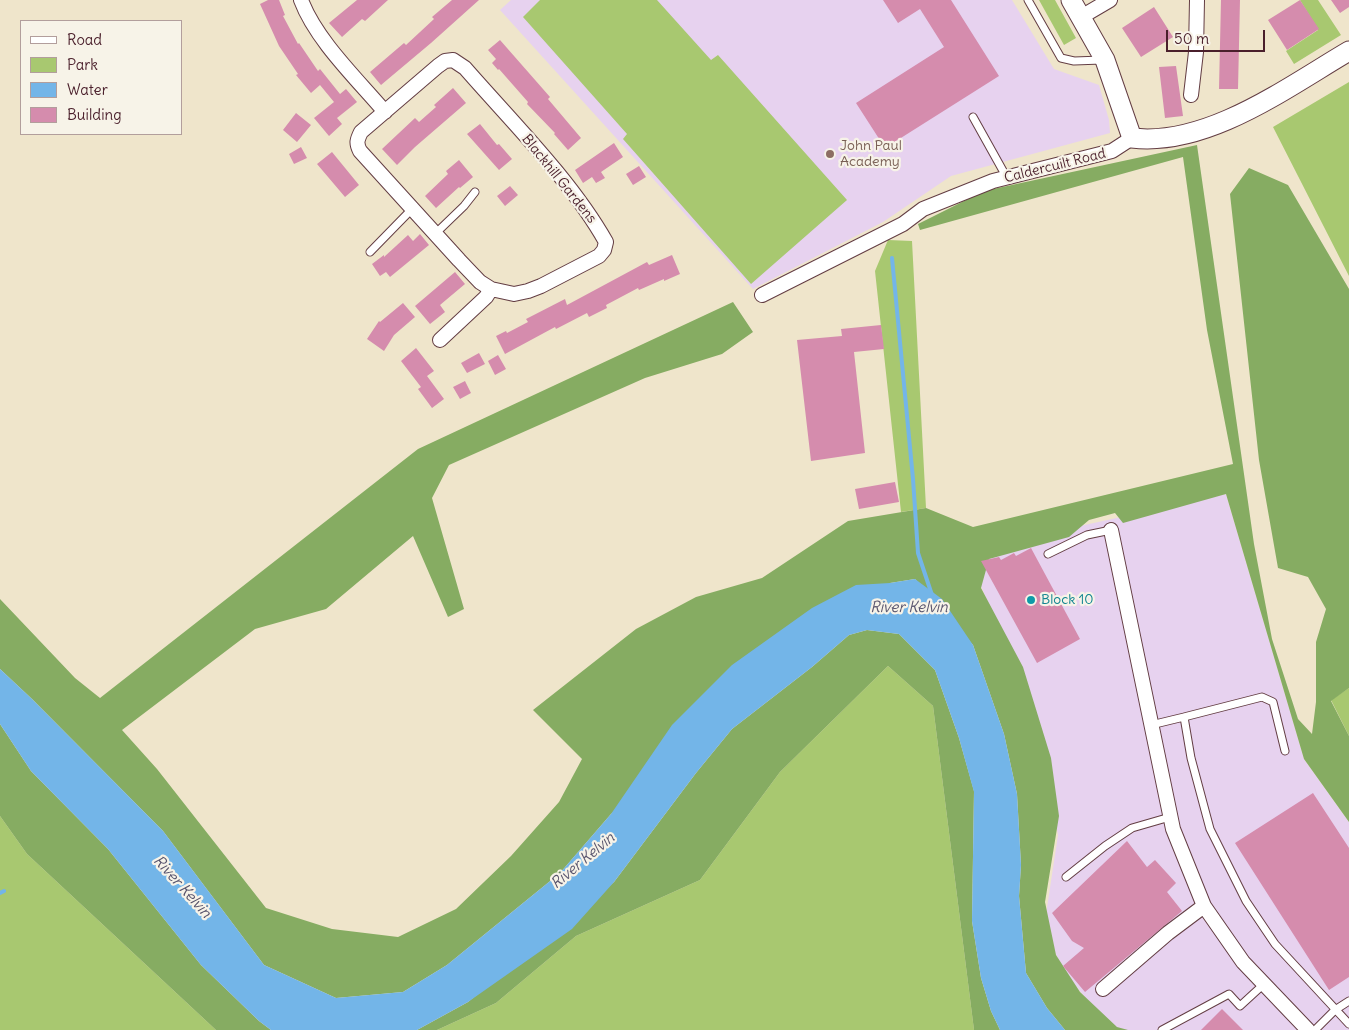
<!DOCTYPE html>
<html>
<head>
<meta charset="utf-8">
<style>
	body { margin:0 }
	#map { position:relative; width:1349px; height:1030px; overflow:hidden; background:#efe5cb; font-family:Delius,sans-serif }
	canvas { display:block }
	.legend { position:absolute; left:20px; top:20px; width:162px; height:115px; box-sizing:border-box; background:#f7f3e8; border:1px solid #b29e9c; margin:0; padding:6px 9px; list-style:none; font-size:15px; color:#4a1f2b }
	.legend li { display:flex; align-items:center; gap:10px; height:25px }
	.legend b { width:25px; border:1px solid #b29e9c }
	.scale { position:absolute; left:1166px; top:30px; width:99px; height:22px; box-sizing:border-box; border:2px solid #4a1f2b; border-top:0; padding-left:6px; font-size:15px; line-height:18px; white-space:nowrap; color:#4a1f2b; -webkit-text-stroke:4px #f7f3e8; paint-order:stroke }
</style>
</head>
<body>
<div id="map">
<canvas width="1349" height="1030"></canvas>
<ul class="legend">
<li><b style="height:6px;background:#fff"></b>Road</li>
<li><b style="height:14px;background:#a8c870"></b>Park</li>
<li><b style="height:14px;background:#73b5e8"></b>Water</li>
<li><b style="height:14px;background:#d58cad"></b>Building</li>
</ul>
<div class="scale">50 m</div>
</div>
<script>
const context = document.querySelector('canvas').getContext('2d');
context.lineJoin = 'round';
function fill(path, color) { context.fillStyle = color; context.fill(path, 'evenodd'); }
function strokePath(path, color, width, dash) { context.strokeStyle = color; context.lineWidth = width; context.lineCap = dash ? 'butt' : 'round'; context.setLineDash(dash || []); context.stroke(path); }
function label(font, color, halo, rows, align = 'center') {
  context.font = font + ' Delius,sans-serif'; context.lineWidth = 4.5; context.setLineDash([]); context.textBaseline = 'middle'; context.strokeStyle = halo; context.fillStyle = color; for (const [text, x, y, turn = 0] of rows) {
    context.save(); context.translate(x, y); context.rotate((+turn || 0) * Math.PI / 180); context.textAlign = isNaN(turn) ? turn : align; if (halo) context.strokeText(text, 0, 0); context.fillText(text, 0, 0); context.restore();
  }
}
fill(new Path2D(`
	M511,0H1012L1054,69L1099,85L1109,120L1110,133L951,176L883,222L753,289L500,10Z
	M1226,494L1304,759L1349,822V1030H1114L1064,973L1044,927L1058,835L1035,713L966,551Z`), '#e7d2ef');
fill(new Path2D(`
	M540,0H657L711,60L718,55L847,200L751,284L623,139L627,134L523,17Z
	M1039,0H1055L1076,38L1064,45Z
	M1300,0H1318L1341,35L1294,64L1286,51L1318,30Z
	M1349,82V276L1273,127Z
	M888,240L912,241L926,508L901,512L875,271Z
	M888,666L933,706L974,1030H437L496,1003L576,936L700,880L780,772Z
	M1349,688V736L1331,700Z
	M0,816L27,854L216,1030H0Z`), '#a8c870');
fill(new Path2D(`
	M1197,145L1254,544L1272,639L1298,719L1312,734L1316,702V642L1326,609L1308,577L1278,568L1259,460L1230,194L1249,168L1288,185L1349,289V688L1331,701L1349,736V822L1304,759L1226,494L1123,523L1115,513L1089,520L1069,537L989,559L981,588L1023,667L1051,758L1059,816L1045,902L1056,955L1080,992L1117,1027L1128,1030H1065L1047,1008L1026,973L1019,896L1021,865L1017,794L1004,734L973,645L915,579L890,583L611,814L560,873L447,965L403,992L336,998L264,965L163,831L32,699L0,669V599L75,678L100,698L418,449L733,302L753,332L722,354L645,378L449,465L432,498L464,609L448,617L413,536L326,609L255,629L122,730L157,769L266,908L332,929L398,937L456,909L511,856L559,802L582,759L533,710L636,629L696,597L762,578L848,521L926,508L973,527L1233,464L1207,330L1183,157L920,230L918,224L984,191Z
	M867,630L899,634L935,670L959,738L974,791L972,921L981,978L991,1011L1000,1030H974L933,706L888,666L780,772L700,880L576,936L496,1003L437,1030H417L468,1002L614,882L696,773L732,729L812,667L849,635Z
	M0,724L31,771L108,849L201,965L259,1021L271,1030H216L27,854L0,816Z`), '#86ac62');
fill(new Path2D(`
	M915,579L942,599L973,645L1004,734L1017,794L1021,865L1019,896L1026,973L1047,1008L1065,1030H1000L991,1011L981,978L972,921L974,792L959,738L935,670L899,634L867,630L849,635L812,667L732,729L696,773L614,882L572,929L468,1002L417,1030H271L259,1021L201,965L108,849L31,771L0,724V669L32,699L163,831L264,965L336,998L403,992L447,965L560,873L611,814L672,725L732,665L812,608L856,585L890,583Z`), '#73b5e8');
strokePath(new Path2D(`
	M892,258L913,479L918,553L932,595
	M0,893L4,891`), '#73b5e8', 4);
fill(new Path2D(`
	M268,0H279L285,15L283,16L298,44L299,43L318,71L320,69L340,94L346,89L357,102L337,118L342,124L329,136L314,118L334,102L320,85L311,93L296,75L298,74L279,46L260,4Z
	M357,0H388L365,21L362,19L342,37L329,23Z
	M452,0H479L431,43L381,85L370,72L404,43L406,45L434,19L432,17Z
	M883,0H951L999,76L885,148L856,103L944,47L920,9L898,23Z
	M1221,0H1240L1238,89H1219Z
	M1300,0L1319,29L1287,50L1268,20Z
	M1331,0H1349V7L1340,13Z
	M1154,7L1173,37L1141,57L1122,28Z
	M500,40L550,97L548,99L581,138L568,150L554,134L555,133L527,104L528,102L499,69L498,70L492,63L496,59L488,50Z
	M1176,66L1183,116L1165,118L1159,67Z
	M453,88L466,103L415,147L397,165L382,149L415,118L419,122L436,107L434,105Z
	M296,113L311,125L297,142L283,130Z
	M480,124L497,145L499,144L512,159L499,170L467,134Z
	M614,143L623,157L601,172L605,178L596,183L592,177L583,183L575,170Z
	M301,147L307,158L294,164L289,154Z
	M332,152L359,185L345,197L317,164Z
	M459,160L473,177L460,188L459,187L436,208L425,196L448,174L446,171Z
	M639,166L646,177L633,185L626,174Z
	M510,186L518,195L505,206L497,196Z
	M420,234L429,245L390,277L386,272L380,276L372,264L384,255V257L408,235L413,241Z
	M672,255L680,274L664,281V279L639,290L638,288L606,305L607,308L589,317L587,313L556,329L555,327L505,354L496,336L506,331L507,333L528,322L526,319L565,299L567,305L647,262L649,265Z
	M455,272L465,284L440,305L445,312L430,324L415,306Z
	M403,303L415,317L394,335L384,351L367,339L379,321L380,322Z
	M881,325L884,349L854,352L865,453L811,461L797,340L842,336L841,329Z
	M416,348L434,371L427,376L444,399L432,408L418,389L421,387L401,361Z
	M479,353L485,364L467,373L461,363Z
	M498,355L506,369L495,375L488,361Z
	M465,381L471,393L460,399L453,387Z
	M895,482L899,502L859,509L855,489Z
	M1031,548L1080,639L1037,663L981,561L999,557L1001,560L1014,553L1016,556Z
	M1313,793L1349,848V977L1329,990L1235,843Z
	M1127,841L1147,867L1155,860L1176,883L1167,892L1182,911L1085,992L1063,966L1084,948L1072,941L1052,913Z
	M1222,1009L1243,1030H1201Z`), '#d58cad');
const lane = new Path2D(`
	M1028,0L1061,58L1074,61L1102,60
	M973,117L1007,178
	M436,233L464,206L475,192
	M370,252L413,208
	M1048,554L1087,535L1111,530
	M1184,717L1262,697L1273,702L1285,751
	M1151,725L1184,717L1191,758L1210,829L1246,901L1275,944L1349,1024
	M1066,877L1105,846L1132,828L1170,817
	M1162,1030L1229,994L1240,1006L1264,984
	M1315,1030L1335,1010L1349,1001`);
const street = new Path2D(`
	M301,0C316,40 357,79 385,112
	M1081,17L1110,0
	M453,60L465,68C512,122 571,180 606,242L604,250L599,256L541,286L528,291L514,294L491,289L480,282L459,260L360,151C356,143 357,140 361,132L438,66L445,61Z
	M1191,95L1196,52L1197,0
	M762,295L903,224L923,209L993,181L1112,151L1132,138
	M440,340L486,297L491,289
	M1111,530L1173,829L1204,906L1243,962L1308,1030
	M1103,989L1168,933L1204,906`);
const secondary = new Path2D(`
	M1071,0L1105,60L1132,138C1207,147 1286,88 1349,51`);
strokePath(lane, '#633d43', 9);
strokePath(street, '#633d43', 16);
strokePath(secondary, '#633d43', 21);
strokePath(lane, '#fff', 7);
strokePath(street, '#fff', 14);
strokePath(secondary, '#fff', 19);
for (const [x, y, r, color] of [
	[830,154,5,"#8d6e63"],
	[1031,600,5,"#0f9aa8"]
]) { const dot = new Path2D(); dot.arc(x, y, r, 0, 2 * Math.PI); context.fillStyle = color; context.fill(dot); strokePath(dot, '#f7f3e8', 2); }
label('14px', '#785e54', '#f7f3e8', [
	["John Paul",840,146],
	["Academy",840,162]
], 'left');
label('14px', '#4a1f2b', '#f7f3e8', [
	["Caldercuilt Road",1055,166,-14],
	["Blackhill Gardens",559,179,51]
]);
label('14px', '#0d838f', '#f7f3e8', [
	["Block 10",1041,600]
], 'left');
label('italic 15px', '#58546d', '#f7f3e8', [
	["River Kelvin",909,608],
	["River Kelvin",583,861,-40],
	["River Kelvin",182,887,48]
]);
</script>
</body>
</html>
